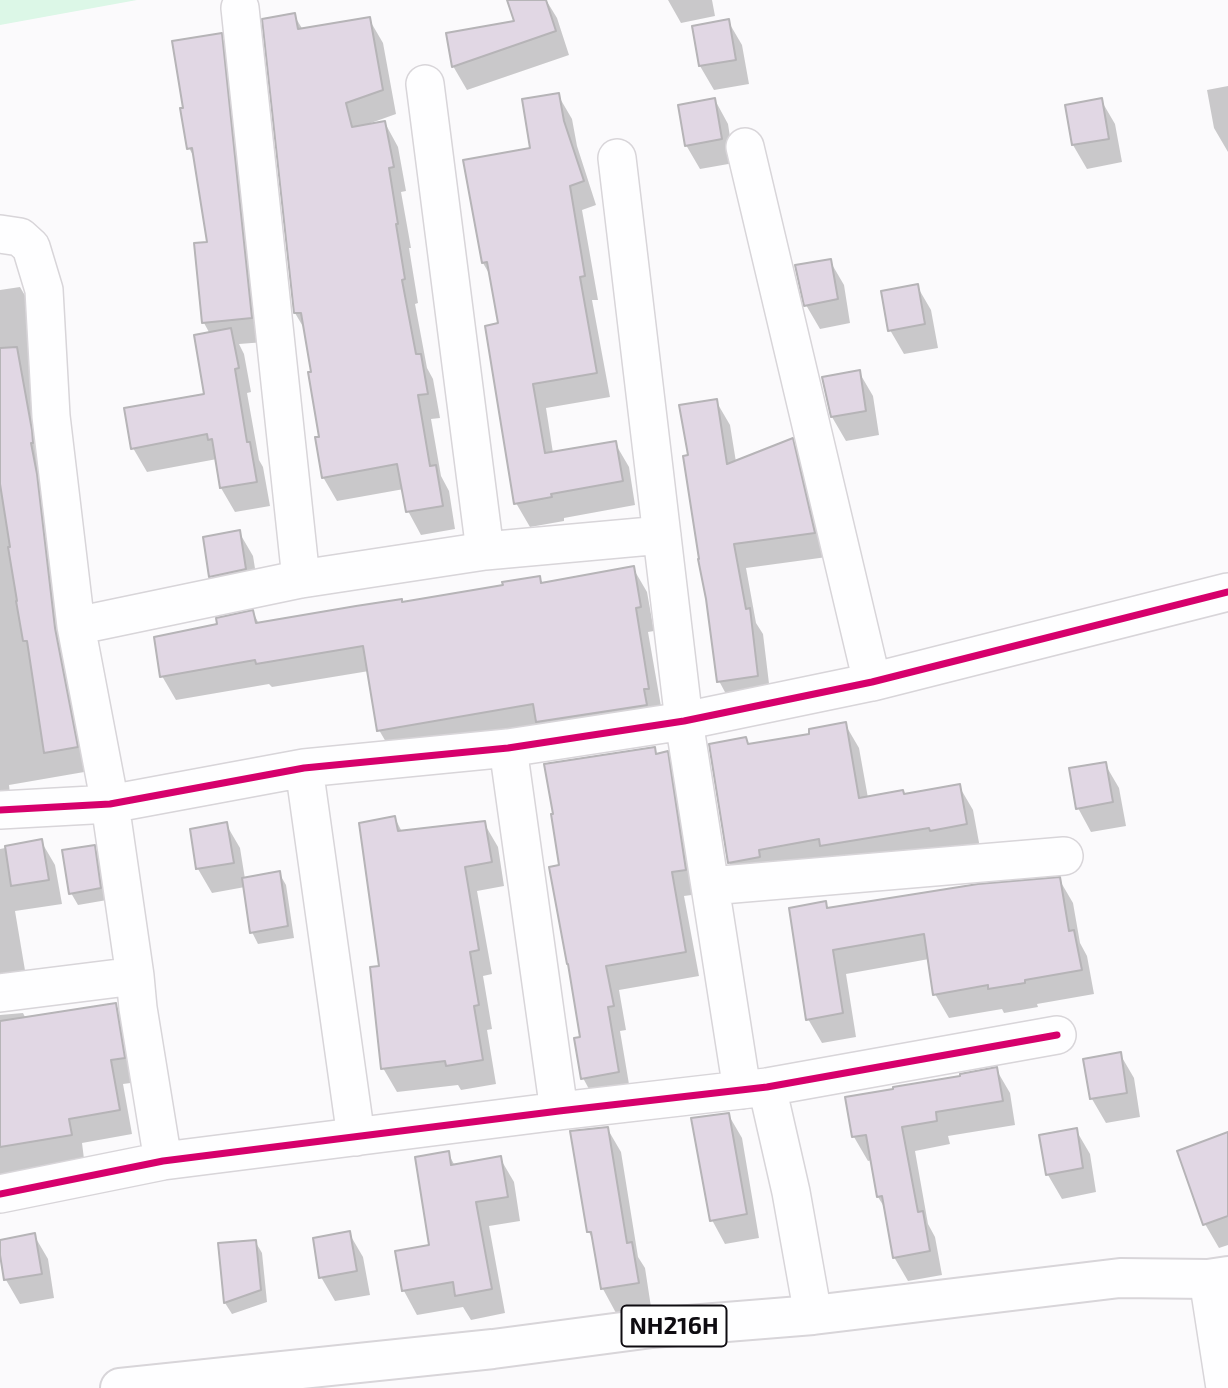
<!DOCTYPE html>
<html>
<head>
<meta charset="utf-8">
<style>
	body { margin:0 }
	canvas { display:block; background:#fbfafc }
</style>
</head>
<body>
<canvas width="1228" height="1388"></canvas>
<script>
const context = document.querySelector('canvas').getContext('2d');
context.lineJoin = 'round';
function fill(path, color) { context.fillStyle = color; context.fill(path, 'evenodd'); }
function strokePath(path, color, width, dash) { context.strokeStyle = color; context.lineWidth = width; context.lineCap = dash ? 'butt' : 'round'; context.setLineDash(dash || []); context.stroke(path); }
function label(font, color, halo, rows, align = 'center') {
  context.font = font + ' "Exo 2",sans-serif'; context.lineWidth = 7; context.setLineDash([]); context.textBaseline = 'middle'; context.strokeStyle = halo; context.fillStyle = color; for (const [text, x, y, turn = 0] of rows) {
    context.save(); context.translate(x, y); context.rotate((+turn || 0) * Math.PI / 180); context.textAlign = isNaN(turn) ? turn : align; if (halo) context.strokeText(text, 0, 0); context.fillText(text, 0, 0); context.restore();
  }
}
fill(new Path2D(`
	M0,0H137L0,25Z`), '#dcf7e7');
fill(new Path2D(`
	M525,0H546L557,18L569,55L467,90L453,66L516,22Z
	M668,0H712L715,16L681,23Z
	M294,15L303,30L369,19L383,43L396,114L368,124V126L385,123L398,147L406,191L401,192L411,248H409L418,303L415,304L427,368L433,379L440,418L431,419L441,476L449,491L455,529L421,535L408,511L404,489L337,501L323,477L321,438L313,373L305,330L295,313Z
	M728,21L742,45L749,84L714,90L700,66Z
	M221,35L234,59L265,342L239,344L244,354L251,392L247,393L259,460L263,467L270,506L235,512L221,488L217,459L147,472L133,448L206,396L210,334L204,323L209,243L195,159L189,148Z
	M1228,86V152L1214,128L1207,90Z
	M558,95L572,119L577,146L596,205L582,210L598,300H592L610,397L546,408L553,453L615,443L629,467L635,505L564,518V521L530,527L516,503L500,325L491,277L483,263L532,149Z
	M715,100L728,124L734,163L700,169L686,145Z
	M1101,100L1115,124L1122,162L1087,169L1073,145Z
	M830,261L844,285L850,323L820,329L806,305Z
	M917,286L931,310L938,348L904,354L890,330Z
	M20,287L34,311L90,771L9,785L10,794L0,796V290Z
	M859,372L873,396L879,435L846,441L832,417L824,378Z
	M716,401L730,425L736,462L792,441L806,464L827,557L746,568L756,623L763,634L771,700L732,705L719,681L690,456Z
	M239,532L253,556L259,593L225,600L211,576Z
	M633,568L647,592L654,631L648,632L662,712L393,754L379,730L369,671L272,687L269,684L176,700L162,676L219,625L253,612L259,624L402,604L505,587L539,577L543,584Z
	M845,724L859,748L868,798L904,795L959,786L973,810L980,848L743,886L729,862L745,739L749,746L811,735Z
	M654,749L657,755L667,753L680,777L699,894L684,896L699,976L619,990L626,1030L620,1031L631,1096L596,1102L583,1078L582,1039L561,866Z
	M1105,764L1119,788L1126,826L1091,832L1078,808Z
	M395,818L402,832L484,823L498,847L504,886L477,891L492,974L483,976L492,1029L487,1030L496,1084L461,1090L458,1085L397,1092L383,1068L381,967Z
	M226,824L240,848L245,879L279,873L286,885L294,938L258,944L252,932L245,887L212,893L198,869Z
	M41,841L55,865L62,904L15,911L29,994L0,1002V849Z
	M94,847L101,858L107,900L78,905L71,893Z
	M1059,879L1073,903L1080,943L1087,956L1094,994L1037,1004L1038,1007L1004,1013L1002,1009L949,1018L935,994L929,959L846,974L856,1037L822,1043L808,1019L825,903L829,910Z
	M116,1005L129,1029L138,1082L123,1084L132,1134L82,1143L84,1159L32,1168L33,1176L0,1182V1015L23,1013L26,1019Z
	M1120,1054L1134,1078L1140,1117L1106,1123L1092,1099Z
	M996,1069L1010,1093L1015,1125L948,1136L950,1144L915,1151L928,1224L935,1237L942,1275L908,1281L894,1257L886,1210L878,1197L872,1160L868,1161L854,1137L847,1098L962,1077Z
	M728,1114L742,1138L759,1238L725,1244L712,1220Z
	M607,1128L621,1152L638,1257L645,1268L651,1307L616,1313L603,1289L594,1242L589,1232Z
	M1076,1130L1090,1154L1096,1192L1062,1199L1048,1175L1041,1136Z
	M1228,1141V1245L1219,1248L1205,1224Z
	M448,1153L455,1166L500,1158L514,1182L520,1221L489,1226L505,1313L471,1320L463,1307L417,1315L404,1291L431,1246Z
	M349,1233L363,1257L370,1295L335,1301L321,1277Z
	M34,1235L48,1259L54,1298L20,1304L6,1280L0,1242Z
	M255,1241L262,1253L267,1302L232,1314L225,1303L220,1245Z`), '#0003');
const building = new Path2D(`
	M507,0H546L556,31L452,67L446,33L514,21Z
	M295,13L298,29L370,17L383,90L346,103L352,127L385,121L394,167L389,168L398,224H396L405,279L402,280L416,354H421L428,394L418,395L430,466L436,465L443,506L406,512L397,464L322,478L315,437H319L308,372H311L301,313H294L262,19Z
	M729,19L736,60L699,66L692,26Z
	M222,33L252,318L202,323L194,243L207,242L192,148L187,149L180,108H183L172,41Z
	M559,93L564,121L584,181L570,186L585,276L580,277L597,373L533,384L545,453L616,441L623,481L551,494L552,497L514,504L485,326L498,323L487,262L482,263L463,160L530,148L522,99Z
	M715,98L722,139L685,146L678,105Z
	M1102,98L1109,139L1072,145L1065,105Z
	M831,259L838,299L804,306L795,265Z
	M918,284L925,324L888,331L881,291Z
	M231,328L239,368L235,369L247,442H250L257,482L220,488L212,439L208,440L207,434L131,449L124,408L204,394L194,335Z
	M17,347L32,430L33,443H31L37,474L55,628L78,747L44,753L27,641H23L16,601H17L8,547H10L0,484V348Z
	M860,370L866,411L831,417L822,377Z
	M717,399L727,464L793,438L815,533L734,544L746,609L750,608L758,676L717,682L706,599L698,559H699L683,456L688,455L679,405Z
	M240,530L246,569L209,577L203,537Z
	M634,566L641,607L636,608L649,689H644L647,705L536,722L533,704L377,731L363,646L256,664L255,660L160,677L154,637L217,624L216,618L253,610L256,623L356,606L402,599V602L503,585L502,582L540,576L541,583Z
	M846,722L859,798L903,790L904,794L960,784L967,824L930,831L929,828L820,846L819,839L759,850L760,857L728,863L709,744L746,737L748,744L809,734V729Z
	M655,747L656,754L668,751L686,870L672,872L686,952L606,966L614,1006L608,1007L619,1072L581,1079L574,1038L580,1037L568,964H567L549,867L559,865L551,814H553L544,764Z
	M1106,762L1113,802L1076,809L1069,768Z
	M395,816L398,831L485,821L492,862L465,867L479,950L470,952L479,1005L474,1006L483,1060L446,1066L445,1061L381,1069L370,967L379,966L359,823Z
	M227,822L234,863L196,869L190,829Z
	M42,839L49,880L11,886L5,846Z
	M95,845L101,888L69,894L62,850Z
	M280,871L288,926L250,933L242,878Z
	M1060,877L1069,931L1074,930L1082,970L1025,980V983L988,989V985L933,995L924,934L833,950L843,1013L806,1020L789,908L826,901L827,908L978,884Z
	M116,1003L125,1058L111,1060L120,1110L69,1119L72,1135L0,1147V1021Z
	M1121,1052L1127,1093L1090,1099L1083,1059Z
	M997,1067L1003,1101L936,1112L937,1121L902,1127L918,1212L923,1211L930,1251L893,1258L882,1196L877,1197L866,1135L852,1137L845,1097L893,1089V1087L960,1076V1074Z
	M729,1113L747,1214L710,1221L691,1118Z
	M608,1127L627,1243L632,1242L639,1283L601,1289L591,1232H587L570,1131Z
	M1077,1128L1083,1168L1046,1175L1039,1135Z
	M1228,1132V1216L1203,1225L1177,1151Z
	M449,1151L451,1165L501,1156L508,1197L476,1202L492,1289L455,1296L453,1282L402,1291L395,1251L429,1245L415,1157Z
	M350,1231L357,1271L319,1278L313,1238Z
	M35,1233L42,1274L4,1280L0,1255V1240Z
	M256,1240L261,1290L224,1303L218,1243Z`);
fill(building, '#e1d7e4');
strokePath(building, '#b6b4b7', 2);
const minor = new Path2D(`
	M240,8L301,579
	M425,84L485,551
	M745,147L872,682
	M617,158L684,721L742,1090
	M0,234L20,237L31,247L44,290L51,416L76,626L110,804L135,976L138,1008L163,1161
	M76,626L301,579L485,551L662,535
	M508,748L559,1111
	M304,768L356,1137
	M0,810L110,804L304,768L508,748L684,721L872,682L1228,592
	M710,886L1064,856
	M0,993L135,976
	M767,1087L791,1192L813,1315
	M0,1194L163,1161L559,1111L767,1087L1057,1035
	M1208,1279L1225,1388`);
const trunk = new Path2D(`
	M120,1388L493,1349L652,1328L813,1315L1120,1278L1208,1279L1228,1276`);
strokePath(minor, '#d8d5d9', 40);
strokePath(trunk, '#d8d5d9', 42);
strokePath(minor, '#fefeff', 37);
strokePath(trunk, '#fefeff', 38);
strokePath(new Path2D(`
	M0,810L110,804L304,768L508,748L684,721L872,682L1228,592
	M0,1194L163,1161L559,1111L767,1087L1057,1035`), '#d6006c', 7);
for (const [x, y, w] of [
	[674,1326,105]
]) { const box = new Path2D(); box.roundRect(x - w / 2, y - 20.5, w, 41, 5); context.fillStyle = '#fff'; context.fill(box); strokePath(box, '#0f0c11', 2); }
label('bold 24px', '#0f0c11', null, [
	["NH216H",674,1326]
]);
</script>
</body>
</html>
